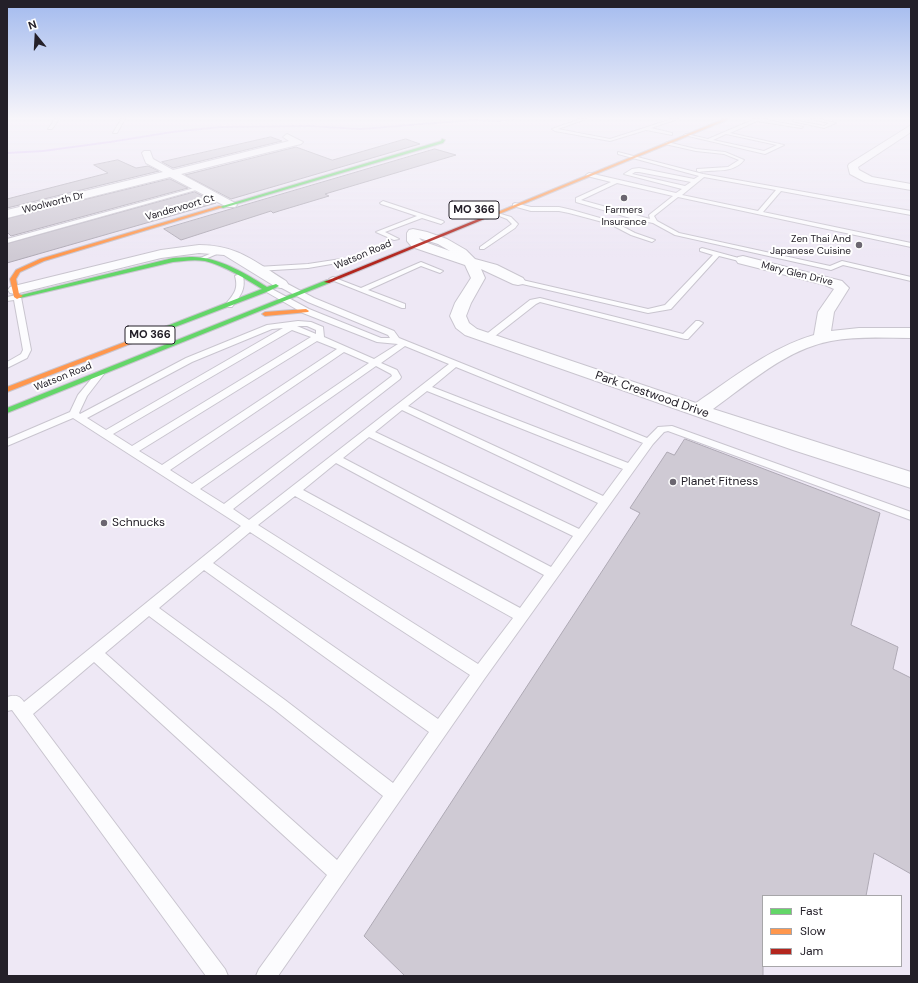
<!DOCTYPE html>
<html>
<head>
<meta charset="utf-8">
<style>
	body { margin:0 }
	#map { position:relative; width:918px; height:983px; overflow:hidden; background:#eee8f5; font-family:"DM Sans",sans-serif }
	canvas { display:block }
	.frame { position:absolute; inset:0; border:8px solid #242029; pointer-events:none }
	.legend { position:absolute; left:762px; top:895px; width:140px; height:72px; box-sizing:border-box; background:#fff; border:1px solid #a7a6a9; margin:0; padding:5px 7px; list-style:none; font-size:12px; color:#242029 }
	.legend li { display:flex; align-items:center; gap:8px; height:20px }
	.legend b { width:20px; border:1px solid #a7a6a9 }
	.north { position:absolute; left:16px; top:16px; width:40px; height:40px; -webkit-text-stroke:3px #fff; paint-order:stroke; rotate:342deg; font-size:11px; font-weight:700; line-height:16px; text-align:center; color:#242029 }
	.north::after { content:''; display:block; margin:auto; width:14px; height:18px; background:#242029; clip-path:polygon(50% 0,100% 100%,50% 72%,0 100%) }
</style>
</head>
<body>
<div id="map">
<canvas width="918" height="983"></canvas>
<div class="frame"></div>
<ul class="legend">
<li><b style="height:5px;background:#63d668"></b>Fast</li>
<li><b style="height:5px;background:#ff974d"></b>Slow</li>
<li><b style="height:5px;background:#b3261e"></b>Jam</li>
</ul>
<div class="north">N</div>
</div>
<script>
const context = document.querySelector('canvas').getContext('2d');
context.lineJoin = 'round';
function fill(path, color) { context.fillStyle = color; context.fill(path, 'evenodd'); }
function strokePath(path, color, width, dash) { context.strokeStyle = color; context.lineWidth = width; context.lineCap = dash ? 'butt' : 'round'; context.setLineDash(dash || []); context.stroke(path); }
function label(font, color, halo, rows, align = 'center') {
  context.font = font + ' "DM Sans",sans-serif'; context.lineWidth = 4; context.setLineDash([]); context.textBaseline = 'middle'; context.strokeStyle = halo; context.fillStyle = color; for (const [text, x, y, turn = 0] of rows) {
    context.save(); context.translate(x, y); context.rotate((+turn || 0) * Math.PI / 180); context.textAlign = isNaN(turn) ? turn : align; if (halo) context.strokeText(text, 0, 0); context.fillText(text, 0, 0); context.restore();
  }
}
fill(new Path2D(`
	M472,119L499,120L517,119L499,122L472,121L361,130L309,127L220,128L172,133L110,143L43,152L7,154V152L43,150L110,141L172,131L220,126L309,125L361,128Z`), '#dcc2f6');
const building = new Path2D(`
	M271,137L282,141L173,168L162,162Z
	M406,139L420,144L231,199L185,175L296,147L332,160Z
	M435,149L456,155L325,194L329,196L279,211L273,213L271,211L181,240L164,229Z
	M118,160L136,168L148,166L159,171L7,208V199L108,173L94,165Z
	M170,179L188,188L11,236L7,232V219Z
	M195,192L216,203L7,263V244Z
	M685,439L880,513L851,625L898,647L893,669L911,678V874L874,853L866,896H763V976H405L364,936L640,513L630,508L667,452L674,455Z`);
fill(building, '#cfcad4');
strokePath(building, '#aea9b4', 1);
const lane = new Path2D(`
	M55,119H59L52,129H48Z
	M121,119H125L117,133H113Z
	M580,119H586L558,129L610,139L672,119H678L651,128L672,133V135L646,130L610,141L555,131L552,129Z
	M755,119H763L803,127L801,128L757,121L730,133L784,145L765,154L684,135L686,134L708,139ZM726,134L777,145L764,151L713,140Z
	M811,119H819L836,123L824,128L792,121L794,120L824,126L829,123Z
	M667,142L696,149L725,152L744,160C733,174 715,169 699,172L697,171V169L728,167L739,160L724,154L696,151L665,144Z
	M618,152L703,174L911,211V215L781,191L763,212L911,243V247L678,197L654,216L657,221L679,233L830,266L842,261L911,277V281L843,265L831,270L675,235L653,223L637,220L576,202V198L611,182L587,176L586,175L589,173L676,193L682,189L624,174L632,169L639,168L694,179L699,176L618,154ZM635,172H639L691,182L685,186L632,174ZM704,177L776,190L758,211L682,195ZM617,183L673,196L649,215L650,219L581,200Z
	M198,187L203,188L7,243V239Z
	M383,201L443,221L444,222L441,224L422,218L385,232L399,239L394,240L376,232L417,216L381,204L380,203Z
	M515,203L531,207H559L572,210L614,222L635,233L655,240L652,242L631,235L610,224L569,213L559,211H531L513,206V204Z
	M494,212L511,217L518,224L515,228L484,249H480V247L512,224L507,219L494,214Z
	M702,248L746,260L743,262L719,256L671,309L648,313L518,283L514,281L518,279L648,309L665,305L713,255L700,251V249Z
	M221,249L226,250L203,260L198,259Z
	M341,259L343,260V262L308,268L257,271L254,269L257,267L308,264Z
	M421,262L443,271L440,273L421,266L368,290L405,304V308H402L329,279L333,277L335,278L361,288Z
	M239,274L243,276C246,290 240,296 232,307H226L225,305C233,295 239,290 235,276Z
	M278,282H284L314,298L394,331L399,338L647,438L658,427L672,426L911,512V520L668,431L664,432L653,444L485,678L278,976H256L259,969L327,875L94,662L33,714L225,969L228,976H206L12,710L7,711V697C15,695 19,695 24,702L241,526L73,418L7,446V439L70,412L78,395L97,372H103L104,374L87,396L79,413L80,414L186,358L267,325L298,321L311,322L323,327L324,337L374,359L398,344L377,342L303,313L263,290L264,288H270L309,309L381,338H390L388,335L308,302L278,286ZM297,326H307L316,330V334ZM283,328L106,430L87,418L192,362L272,329ZM292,330L311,337L132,446L113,434ZM317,341L337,349L162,465L139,451ZM405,346L449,364L249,520L233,509L400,379L401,377L397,370L381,363ZM344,352L369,363L192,484L170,470ZM376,366L391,374L392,376L224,504L200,489ZM456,367L643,443L628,463L432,387ZM427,391L623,469L603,496L408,406ZM402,410L598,503L579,529L375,432ZM369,437L573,536L551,567L343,458ZM336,463L544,575L520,608L303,490ZM295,496L513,618L478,664L258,525ZM250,532L470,675L438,719L213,563ZM204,570L429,732L393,783L285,700L159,608ZM149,616L275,710L383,796L337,860L105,653Z
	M17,295L21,297L31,350L27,358L7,368V362L21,354L23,350L14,300L7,301V297Z
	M540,298L683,334L696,321H699L703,323L688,339H685L540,302L536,304L490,340H484V336L530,300Z`);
const street = new Path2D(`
	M911,125V132L858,167L859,170L872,177L911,184V190L865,182L850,174L848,166L849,164Z
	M287,134L303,142L301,144L181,174L235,203L237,205L235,207H227L170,177L7,218V210L163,172L146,163L142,153L144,151H150L153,159L173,170L289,141L283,137Z
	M413,229L427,232L447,239L466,250L475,259L497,265L523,278L525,281L523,284L518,285L513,284L481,269L485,278L471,303L466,316L469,323L477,329L696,403C734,377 770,348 814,335L818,312L834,289L825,285L738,263L736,260L738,257L743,256L842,281L849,288L834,312L831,331L859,328H911V338C885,338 857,336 831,341C787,349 749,383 713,409L911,472V488L793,450L465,335L456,328L450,316L455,303L471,278L465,265L412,247L407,241V233L409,230ZM419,238L438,244L450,251L422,241Z
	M199,245C238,245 255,262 286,281L288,284L286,287L281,288L276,287L224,255L199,253L161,258L15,294L10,293L8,290L10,287L161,250Z`);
const fast = new Path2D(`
	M442,139L445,140L443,143L223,208L219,207L441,141Z
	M190,257C217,256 245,273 267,287L276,284L279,286L269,291L133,343L131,342V340L262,289C246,279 223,265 205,261C194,259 183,261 173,262L20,298L17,296L173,258Z
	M327,280L330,282L329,283L7,413V408Z`);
const slow = new Path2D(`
	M724,119H729L487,219L483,218Z
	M219,206L223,207L44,261L20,272L16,279L19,294L23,296L17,299L14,297L10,279L16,270L40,259Z
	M306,309L309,311L308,312L265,316L262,314L265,312Z
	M133,339L135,340V342L7,392V387Z`);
const jam = new Path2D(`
	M483,217L487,218L329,283L324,282Z`);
strokePath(lane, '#c9c5cf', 2);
strokePath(street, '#c9c5cf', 2);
strokePath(fast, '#c9c5cf', 2);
strokePath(slow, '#c9c5cf', 2);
strokePath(jam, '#c9c5cf', 2);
fill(lane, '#fcfcfe');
fill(street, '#fcfcfe');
fill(fast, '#63d668');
fill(slow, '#ff974d');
fill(jam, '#b3261e');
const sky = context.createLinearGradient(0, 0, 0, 257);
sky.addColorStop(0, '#a3baee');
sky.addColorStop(0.46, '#f7f5fa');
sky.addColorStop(1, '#f7f5fa00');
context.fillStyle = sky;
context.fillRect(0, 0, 918, 257);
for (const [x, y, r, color] of [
	[624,198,4,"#6b6670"],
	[859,245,4,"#6b6670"],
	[673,482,4,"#6b6670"],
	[104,523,4,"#6b6670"]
]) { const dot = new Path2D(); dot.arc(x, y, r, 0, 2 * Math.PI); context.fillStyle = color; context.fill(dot); strokePath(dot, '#fff', 1.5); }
label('10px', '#242029', '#fff', [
	["Woolworth Dr",53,203,-14],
	["Vandervoort Ct",180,208,-16],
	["Watson Road",363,255,-23],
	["Mary Glen Drive",797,274,14],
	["Watson Road",63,377,-22]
]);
label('10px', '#242029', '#fff', [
	["Farmers",624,210],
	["Insurance",624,222],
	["Zen Thai And",851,239,"right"],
	["Japanese Cuisine",851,251,"right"]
]);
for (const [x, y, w] of [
	[474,210,50],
	[150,335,50]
]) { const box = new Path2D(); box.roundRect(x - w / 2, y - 9, w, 18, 3); context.fillStyle = '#fff'; context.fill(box); strokePath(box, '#242029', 1); }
label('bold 11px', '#242029', null, [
	["MO 366",474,210],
	["MO 366",150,335]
]);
label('12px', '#242029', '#fff', [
	["Park Crestwood Drive",652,395,19]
]);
label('12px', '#242029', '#fff', [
	["Planet Fitness",681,482],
	["Schnucks",112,523]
], 'left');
</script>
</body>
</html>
